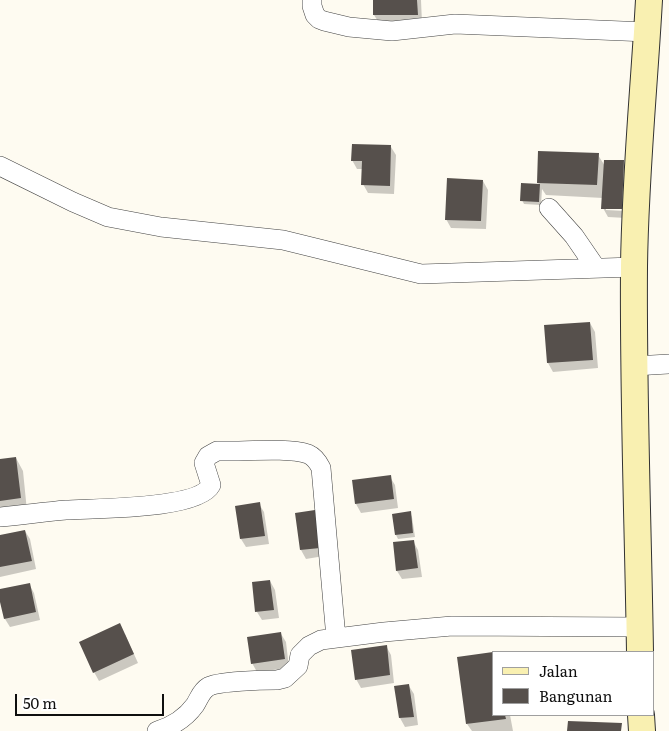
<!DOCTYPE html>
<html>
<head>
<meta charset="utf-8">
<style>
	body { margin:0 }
	#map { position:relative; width:669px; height:731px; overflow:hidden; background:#fefbf1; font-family:Literata,serif }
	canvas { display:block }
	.legend { position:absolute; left:492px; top:651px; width:162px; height:65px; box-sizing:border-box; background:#fff; border:1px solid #9f9f9f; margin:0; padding:6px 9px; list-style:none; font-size:15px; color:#0f0f0f }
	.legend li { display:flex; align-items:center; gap:10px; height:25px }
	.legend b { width:25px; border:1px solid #9f9f9f }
	.scale { position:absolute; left:15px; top:694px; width:149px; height:22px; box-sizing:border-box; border:2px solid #0f0f0f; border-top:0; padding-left:6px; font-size:15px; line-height:18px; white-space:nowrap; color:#0f0f0f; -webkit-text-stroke:4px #fff; paint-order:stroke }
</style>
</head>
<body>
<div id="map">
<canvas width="669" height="731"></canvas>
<ul class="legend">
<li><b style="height:6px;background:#f9f0b1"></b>Jalan</li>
<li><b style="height:14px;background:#56504c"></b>Bangunan</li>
</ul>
<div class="scale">50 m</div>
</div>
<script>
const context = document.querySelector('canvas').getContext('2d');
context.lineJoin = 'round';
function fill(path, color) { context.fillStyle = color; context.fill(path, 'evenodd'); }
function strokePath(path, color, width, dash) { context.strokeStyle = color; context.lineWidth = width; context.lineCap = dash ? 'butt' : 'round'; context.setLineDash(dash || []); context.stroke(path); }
fill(new Path2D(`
	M374,0H421L422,23H379L374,15Z
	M391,147L396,155L394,194L368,193L363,184V169H357L352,160Z
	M598,155L605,166L623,162L628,170L626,208L606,207V210L626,211V218L608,217L603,208V198L546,195L542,189L541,205L524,204L522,200L539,185L538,182Z
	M483,181L488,190L486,229L451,228L446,219Z
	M590,323L595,332L598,368L553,372L548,363L546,327Z
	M16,458L23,471L27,511L0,514V460Z
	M390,477L395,485L398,508L361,513L356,504L353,481Z
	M259,504L264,512L269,544L246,547L241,539Z
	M315,511L320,520L324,556L306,559L301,550L296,514Z
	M410,513L412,517L415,537L398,539L396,535Z
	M25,531L30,539L36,569L0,577V536Z
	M413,541L418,550L422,577L402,579L397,571Z
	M270,581L275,590L279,618L262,620L257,612Z
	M29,584L34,593L40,620L10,627L5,619L0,590Z
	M125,634L138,663L99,681L94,672Z
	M281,634L286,642L289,668L257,672L252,663Z
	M386,646L391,655L394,683L361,688L356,679Z
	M409,686L414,694L418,725L405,727L400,718L396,687Z
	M493,715H510L513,731H472L467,724Z`), '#0003');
fill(new Path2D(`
	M373,0H417L418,15H373Z
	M352,144L391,145L390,186L361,185L362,161H351Z
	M538,151L599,153L597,185L537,183Z
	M604,160H624L622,209H601Z
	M447,178L483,180L481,221L445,220Z
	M521,183L540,184L539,202L520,201Z
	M590,322L593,360L547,363L544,325Z
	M16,457L21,498L0,501V459Z
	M391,475L394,499L355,504L352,480Z
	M260,502L265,536L240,539L235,506Z
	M315,510L320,548L300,550L295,513Z
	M411,511L413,533L395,535L392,514Z
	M25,530L32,561L0,567V535Z
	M414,540L418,568L396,571L393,542Z
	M270,580L274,610L255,612L252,582Z
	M30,583L36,612L4,619L0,602V589Z
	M120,623L134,654L93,673L79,642Z
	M281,632L285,659L251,664L247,637Z
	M387,645L390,675L355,680L351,650Z
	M493,652V715H505L506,719L466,724L457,657Z
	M409,684L414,717L399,718L394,686Z
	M568,721L622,723L621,731H567Z`), '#56504c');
const street = new Path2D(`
	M312,0V6L315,15L319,19L324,21L349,27L392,31L455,24L647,32
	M0,166L73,202L108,217L161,227L283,240L421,274L634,267
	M549,208L574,236L596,268
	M634,366L669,364
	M0,517C22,515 44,512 66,510C93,508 198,510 211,485L204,463L208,456L217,451C241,452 287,447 308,454C315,457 318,462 321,468L336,638
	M157,731C173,726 185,719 195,705C199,699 201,691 208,687C217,681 265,680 277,680L285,678L298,666L300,655L309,646L321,640L384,632L452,626L640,627`);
const secondary = new Path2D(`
	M640,652C638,524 633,396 634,267C635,178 644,89 649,0
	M641,715L642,731`);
strokePath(street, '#424242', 20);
strokePath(secondary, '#313131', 28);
strokePath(street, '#fff', 19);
strokePath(secondary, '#f9f0b1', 26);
</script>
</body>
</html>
